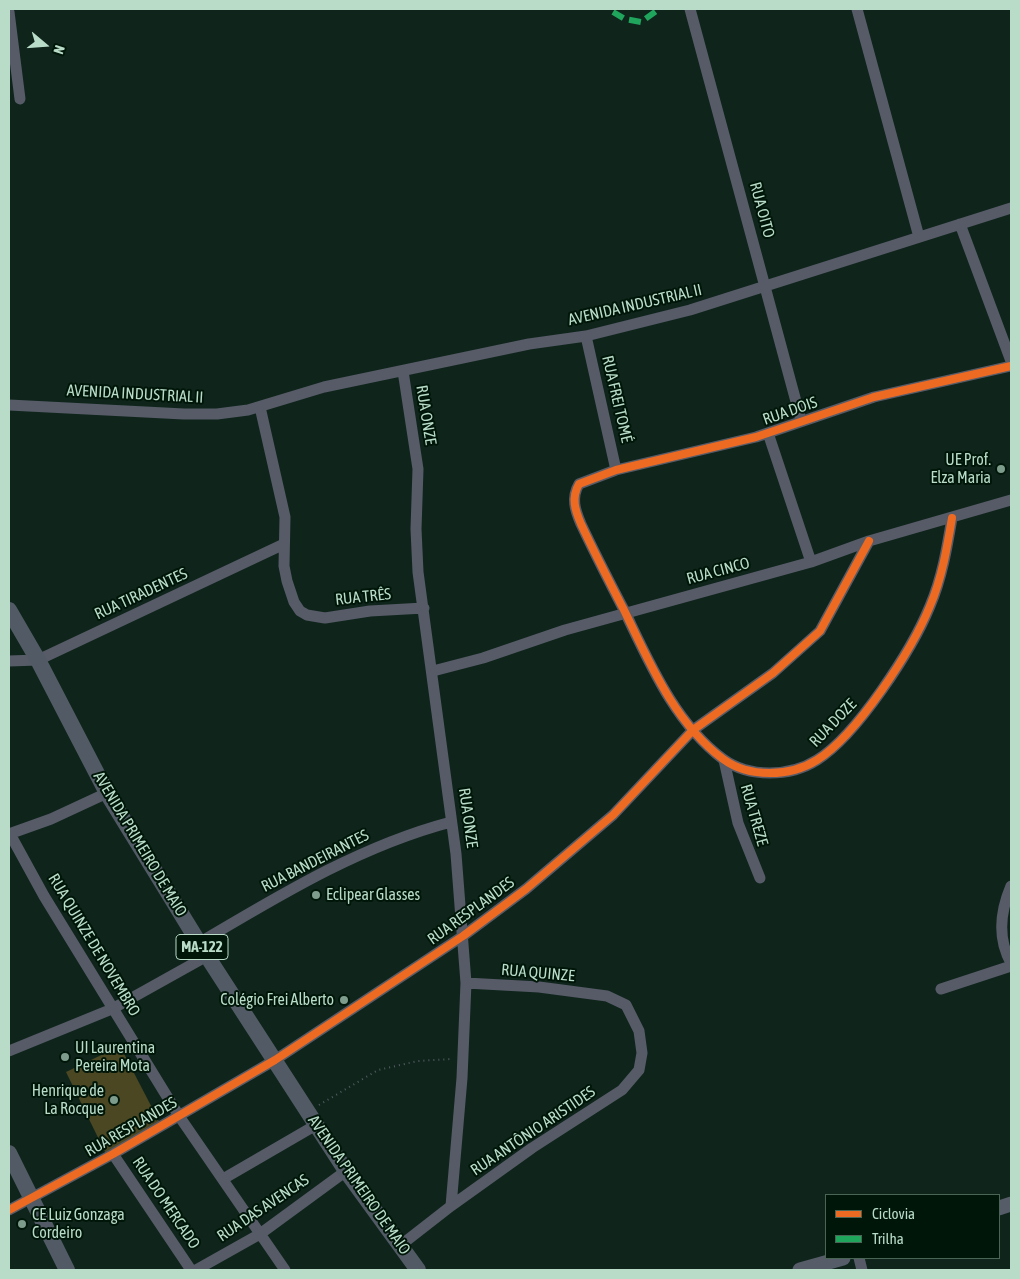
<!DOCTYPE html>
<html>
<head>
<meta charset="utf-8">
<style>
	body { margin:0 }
	#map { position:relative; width:1020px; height:1279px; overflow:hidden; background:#0f251c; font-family:"Asap Condensed",sans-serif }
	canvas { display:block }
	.frame { position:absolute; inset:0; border:10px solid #b8dcc8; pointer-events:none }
	.legend { position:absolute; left:825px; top:1194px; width:175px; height:65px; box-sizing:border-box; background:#001609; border:1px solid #4a6555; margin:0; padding:6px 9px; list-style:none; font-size:15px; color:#b8dcc8 }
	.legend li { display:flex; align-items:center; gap:10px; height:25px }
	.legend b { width:25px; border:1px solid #4a6555 }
	.north { position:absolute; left:20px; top:20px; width:50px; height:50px; -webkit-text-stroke:4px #001609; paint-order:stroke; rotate:108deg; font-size:14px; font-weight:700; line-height:20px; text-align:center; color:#b8dcc8 }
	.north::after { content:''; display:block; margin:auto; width:18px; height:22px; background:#b8dcc8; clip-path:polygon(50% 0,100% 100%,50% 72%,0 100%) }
</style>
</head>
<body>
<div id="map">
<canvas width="1020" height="1279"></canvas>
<div class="frame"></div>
<ul class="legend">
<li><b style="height:6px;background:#ed6a23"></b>Ciclovia</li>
<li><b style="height:6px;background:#20a55d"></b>Trilha</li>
</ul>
<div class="north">N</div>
</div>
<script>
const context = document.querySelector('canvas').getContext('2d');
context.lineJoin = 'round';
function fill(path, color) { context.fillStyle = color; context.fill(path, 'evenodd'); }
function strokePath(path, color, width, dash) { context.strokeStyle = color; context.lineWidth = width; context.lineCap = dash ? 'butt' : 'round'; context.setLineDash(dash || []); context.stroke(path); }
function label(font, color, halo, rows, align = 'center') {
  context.font = font + ' "Asap Condensed",sans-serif'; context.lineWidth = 4; context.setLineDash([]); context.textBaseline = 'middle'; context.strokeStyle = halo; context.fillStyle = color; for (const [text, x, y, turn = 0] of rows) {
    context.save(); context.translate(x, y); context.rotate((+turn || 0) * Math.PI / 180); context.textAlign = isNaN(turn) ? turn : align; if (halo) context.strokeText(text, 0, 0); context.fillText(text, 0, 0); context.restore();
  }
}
fill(new Path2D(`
	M120,1046L162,1127L107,1156L66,1072Z`), '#4a4722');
strokePath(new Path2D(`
	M319,1105L378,1070L418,1061L451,1059`), '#535b60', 2, [1, 4]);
strokePath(new Path2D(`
	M690,9L801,420
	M857,9L919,237
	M9,12L20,99
	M960,224L1011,361
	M586,336L616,470
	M9,405L184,414H217L248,410L324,387L529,344L586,336L690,310L1011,208
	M260,407L285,517L284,566L287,581L294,602L300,611L307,615L325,618L370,611L424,608
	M768,433L811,562
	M952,518C947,548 942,578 930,606C912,650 857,735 817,760C790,777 749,778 723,759C675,723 650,664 625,612C610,583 595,554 581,524C575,510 571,498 579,484L616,470L756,437L874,397L1011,366
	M9,661L38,660L284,544
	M433,671L483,658L565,630L811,562L869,541L1011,500
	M724,760L738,823L760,878
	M9,834L51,819L107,793
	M10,834L44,896L179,1116L285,1270
	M1011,886C1000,912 997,938 1011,963
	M199,943C280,895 360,846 451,822
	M941,989L1011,966
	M9,1051L112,1009L207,956
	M113,1154L191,1270
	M223,1179L316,1125
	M451,1206L532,1148L622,1090L639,1070L642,1053L639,1031L626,1005L607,996L539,987L466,983
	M9,1210L113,1154L275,1060L463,936L526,889L613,815L693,730L773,673L820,631L869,541
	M401,1245L451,1206L462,1078L466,983L456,854L418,572L416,529L418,469L403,371
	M859,1258L862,1270
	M196,1270L260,1234L346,1171`), '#575b67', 11);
strokePath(new Path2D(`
	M999,1208L1011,1204
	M800,1270L843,1258`), '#565c68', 15);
strokePath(new Path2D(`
	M9,610L38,660L107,793L207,956L346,1171L418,1270
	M9,1153L67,1270`), '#525b65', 16);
strokePath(new Path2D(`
	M613,12L625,19L641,22L659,9`), '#20a55d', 6, [12, 6]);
strokePath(new Path2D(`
	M952,518C947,548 942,578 930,606C912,650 857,735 817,760C790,777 749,778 723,759C675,723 650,664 625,612C610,583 595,554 581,524C575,510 571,498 579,484L616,470L756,437L874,397L1011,366
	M9,1210L113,1154L275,1060L463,936L526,889L613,815L693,730L773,673L820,631L869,541`), '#ed6a23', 8);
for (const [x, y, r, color] of [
	[1001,469,5,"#7d9c8c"],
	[316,895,5,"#7d9c8c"],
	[344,1000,5,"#7d9c8c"],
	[65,1057,5,"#7d9c8c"],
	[114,1100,5,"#7d9c8c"],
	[22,1224,5,"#7d9c8c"]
]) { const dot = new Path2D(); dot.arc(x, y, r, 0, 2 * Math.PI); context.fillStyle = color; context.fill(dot); strokePath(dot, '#001609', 2); }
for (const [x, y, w] of [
	[202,947,52]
]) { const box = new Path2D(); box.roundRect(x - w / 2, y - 12.5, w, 25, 4); context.fillStyle = '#001609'; context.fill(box); strokePath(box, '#b8dcc8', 1); }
label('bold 15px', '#b8dcc8', null, [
	["MA-122",202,947]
]);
label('16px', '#b8dcc8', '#001609', [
	["RUA OITO",762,210,75],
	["AVENIDA INDUSTRIAL II",635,305,-13],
	["AVENIDA INDUSTRIAL II",135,394,3],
	["RUA FREI TOMÉ",617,399,77],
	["RUA DOIS",790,411,-19],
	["RUA ONZE",426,415,81],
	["RUA CINCO",718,571,-15],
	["RUA TIRADENTES",141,594,-25],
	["RUA TRÊS",363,597,-6],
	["RUA DOZE",833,723,-46],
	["RUA TREZE",754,815,74],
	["RUA ONZE",468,818,82],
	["AVENIDA PRIMEIRO DE MAIO",140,844,59],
	["RUA BANDEIRANTES",315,861,-27],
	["RUA RESPLANDES",471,911,-36],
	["RUA QUINZE DE NOVEMBRO",94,945,59],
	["RUA QUINZE",538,973,5],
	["RUA RESPLANDES",131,1127,-30],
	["RUA ANTÔNIO ARISTIDES",533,1131,-34],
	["AVENIDA PRIMEIRO DE MAIO",359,1185,55],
	["RUA DO MERCADO",166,1203,56],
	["RUA DAS AVENCAS",263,1208,-34]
]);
label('16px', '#b8dcc8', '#001609', [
	["UE Prof.",991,460],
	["Elza Maria",991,478],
	["Eclipear Glasses",326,895,"left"],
	["Colégio Frei Alberto",334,1000],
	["UI Laurentina",75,1048,"left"],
	["Pereira Mota",75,1066,"left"],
	["Henrique de",104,1091],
	["La Rocque",104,1109],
	["CE Luiz Gonzaga",32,1215,"left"],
	["Cordeiro",32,1233,"left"]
], 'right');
</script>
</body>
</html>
